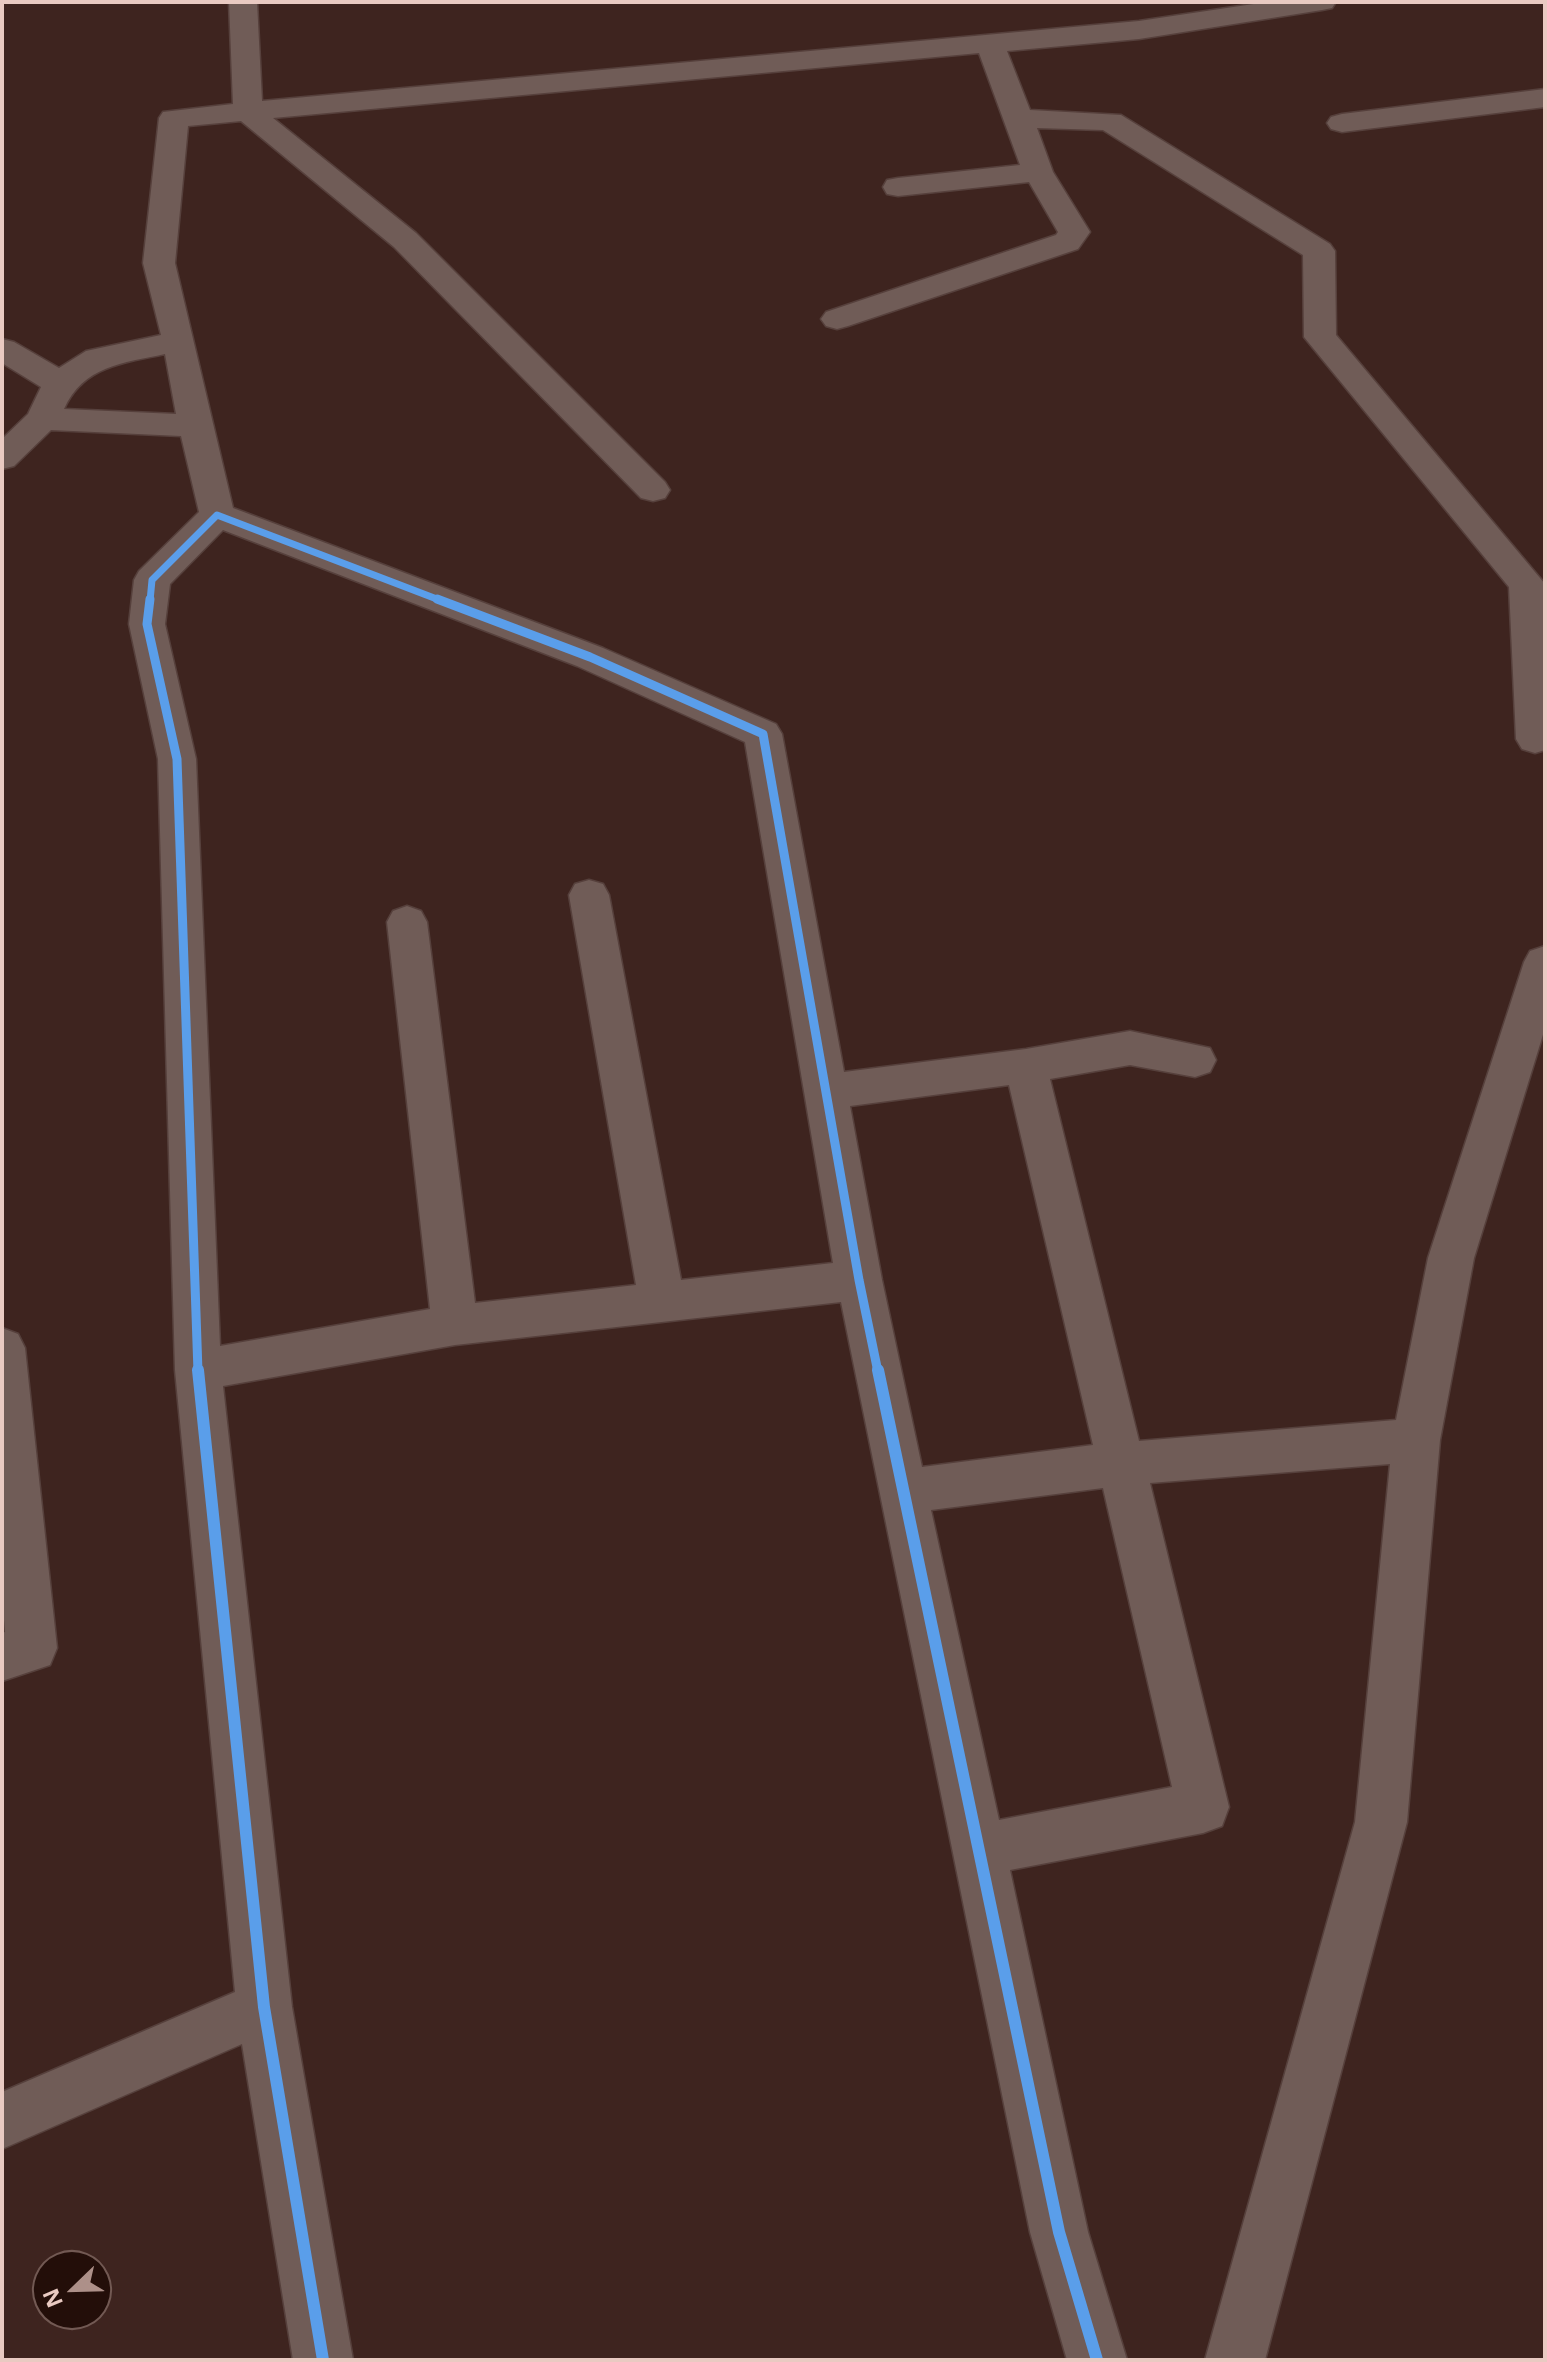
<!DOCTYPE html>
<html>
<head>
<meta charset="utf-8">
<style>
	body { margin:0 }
	#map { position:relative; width:1547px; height:2362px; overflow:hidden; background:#3e241f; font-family:"Noto Sans",sans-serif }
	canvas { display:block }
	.frame { position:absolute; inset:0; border:4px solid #e9cac2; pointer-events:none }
	.north { position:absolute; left:32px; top:2250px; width:80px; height:80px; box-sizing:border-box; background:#230e09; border:2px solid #725953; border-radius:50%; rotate:247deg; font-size:22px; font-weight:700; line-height:32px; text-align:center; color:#e9cac2 }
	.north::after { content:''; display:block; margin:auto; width:28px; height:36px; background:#ad9089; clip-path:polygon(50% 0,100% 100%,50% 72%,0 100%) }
</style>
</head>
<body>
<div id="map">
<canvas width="1547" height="2362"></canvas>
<div class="frame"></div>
<div class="north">N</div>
</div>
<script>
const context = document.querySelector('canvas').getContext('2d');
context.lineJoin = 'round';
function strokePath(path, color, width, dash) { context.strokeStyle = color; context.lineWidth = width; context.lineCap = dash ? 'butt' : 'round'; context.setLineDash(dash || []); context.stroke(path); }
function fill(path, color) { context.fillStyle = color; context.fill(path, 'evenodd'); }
const street = new Path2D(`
	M229,2H257L262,101L1139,21L1267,2H1336L1332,8L1322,10L1139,39L1007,51L1030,110L1121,115L1330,244L1335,251L1336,335L1545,584V750L1535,753L1522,749L1516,739L1509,587L1304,337L1303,255L1103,130L1037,128L1053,172L1090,232L1078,249L848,326L837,329L826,326L821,319L826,312L1056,235L1058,232L1029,182L898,196L887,194L883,187L887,180L898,178L1020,165L979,53L273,118L416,233L665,482L670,490L665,498L653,501L641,498L394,247L241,121L188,126L175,263L233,508L603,648L776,724L782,734L844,1072L1026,1049L1130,1031L1210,1048L1216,1060L1210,1072L1195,1077L1130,1065L1050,1079L1139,1441L1396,1420L1428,1258L1524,962L1530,951L1545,946V1028L1474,1258L1440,1440L1407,1822L1265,2360H1205L1355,1822L1390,1464L1150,1483L1229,1807L1222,1826L1203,1833L1010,1870L1088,2232L1127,2360H1067L1030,2232L841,1302L455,1345L223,1386L292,2007L353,2360H293L242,2044L2,2149V2092L235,1992L175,1370L158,759L129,624L134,580L139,571L199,512L181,436L51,430L14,466L2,469V439L28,414L41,387L2,363V339L14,342L59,368L86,351L161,335L143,263L159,118L163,112L233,104ZM165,354L176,414L64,409C83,366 123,363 165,354ZM223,530L577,666L745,742L833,1263L681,1280L609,895L603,884L589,880L575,884L569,895L636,1285L475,1303L427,922L421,911L407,906L393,911L387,922L430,1309L220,1346L196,759L165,624L170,584ZM1009,1085L1093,1445L922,1467L882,1280L850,1106ZM1103,1488L1172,1787L999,1820L931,1510Z
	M1545,89V107L1342,132L1331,129L1327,123L1331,117L1342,114Z
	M2,1328L18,1334L25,1348L57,1648L50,1665L2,1681V1633L5,1632L2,1596Z`);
strokePath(street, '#56403c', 3);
fill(street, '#705c57');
strokePath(new Path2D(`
	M150,601L152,580L217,515L442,601`), '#5a9eea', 7);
strokePath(new Path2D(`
	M150,599L147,624L177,759L198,1372
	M437,599L590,657L763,734L859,1280L878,1372`), '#5a9eea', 9);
strokePath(new Path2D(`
	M198,1370L264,2007L323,2360
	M878,1370L1059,2232L1097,2360`), '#5a9eea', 12);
</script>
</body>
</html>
